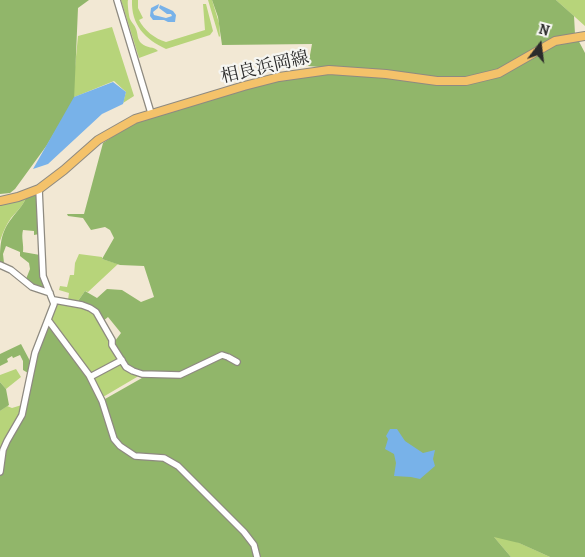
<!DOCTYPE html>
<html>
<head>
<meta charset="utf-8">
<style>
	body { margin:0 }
	#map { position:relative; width:585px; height:557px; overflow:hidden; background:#f2e8d4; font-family:Alegreya,serif }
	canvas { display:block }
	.north { position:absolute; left:515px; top:20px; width:50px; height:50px; -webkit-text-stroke:4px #f6f6f2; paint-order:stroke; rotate:15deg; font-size:14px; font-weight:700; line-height:20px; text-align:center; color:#2b2b2b }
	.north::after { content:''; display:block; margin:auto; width:18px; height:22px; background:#2b2b2b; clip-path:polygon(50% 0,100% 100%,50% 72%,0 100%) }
</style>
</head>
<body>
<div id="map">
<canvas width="585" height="557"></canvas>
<div class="north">N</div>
</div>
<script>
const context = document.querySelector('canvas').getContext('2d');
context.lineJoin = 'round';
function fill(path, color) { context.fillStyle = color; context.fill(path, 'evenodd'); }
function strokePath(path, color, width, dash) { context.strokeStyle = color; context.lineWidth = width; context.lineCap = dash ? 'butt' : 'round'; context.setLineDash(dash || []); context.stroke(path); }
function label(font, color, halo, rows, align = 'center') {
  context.font = font + ' Alegreya,"Noto Serif JP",serif'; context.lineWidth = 4.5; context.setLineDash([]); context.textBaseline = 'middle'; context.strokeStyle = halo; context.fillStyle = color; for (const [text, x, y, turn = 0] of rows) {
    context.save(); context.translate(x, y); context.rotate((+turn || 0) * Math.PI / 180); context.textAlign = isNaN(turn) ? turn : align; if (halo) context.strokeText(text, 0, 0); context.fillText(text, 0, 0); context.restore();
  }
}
fill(new Path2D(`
	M121,0H128C127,2 129,17 130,19C131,22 135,25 136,29C138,34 137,39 141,43C147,49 154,46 158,51L139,58Z
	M132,0H138V8L143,18L139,20C144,30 155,39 166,42L205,30L203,4H206L213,31L210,35L166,49C145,39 131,25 132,0Z
	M208,0H212L219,23L220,36L219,37Z
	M556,0H585V26Z
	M112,27L134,96L123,103L126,92L114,81L72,98L78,36Z
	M26,198C22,207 17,211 11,218C6,225 3,232 0,241V204Z
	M79,254L102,257V259L118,264L88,292L85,291L78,301L68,300L69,293L59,290L60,286L67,287L70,275H74L75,263Z
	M58,303L87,306L96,318L112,345L142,374L103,397L50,323Z
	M16,369L21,377L6,389L0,382V375Z
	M25,404L0,472V411L7,406L12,408Z
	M493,536L515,541L550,557H511Z`), '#b7d47a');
fill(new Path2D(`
	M0,0H89L78,8L74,100L47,145L15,189L10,193L0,194Z
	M212,0H556L574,16L575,34L585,53V557H550L519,543L494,537L511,557H0V472L3,450L23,411L35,357L46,326L50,324L105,399L149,374L126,367L112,345L121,333L108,317L102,322L90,307L78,301L85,291L97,298L107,289L122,290L141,302L154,297L144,266L120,265L102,259L114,238L110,230L105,227L91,230L83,218L68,216L67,214H84L103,143L133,123L300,73L355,70L308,66L312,44L222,45L218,17Z
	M37,195L39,234L34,235V231L23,230C21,238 24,244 23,252L40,255L47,291L31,286L26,279L30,269L29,263L20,256V252L6,246L3,254L4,263L0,264C0,246 0,233 12,218C17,211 22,207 26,198Z
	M21,344L30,361L28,373L23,370V361L20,355L13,358L12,356L7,359L8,362L0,366V354Z
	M0,382L6,389L9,405L0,411Z`), '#91b66a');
fill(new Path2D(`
	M159,4L158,8L153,12L154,15L166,18L172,16L171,14H167L159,8L160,5L173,11L176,15L175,22H168L164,20H153L150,16L151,8Z
	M113,82L126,92L123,104L102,114L48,164L33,169L74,97Z
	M390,429H397L405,441L423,453L435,450L433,459L435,466L420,479L411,477L394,476L396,463L394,454L385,449L388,439L386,436Z`), '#78b2e9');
const minor = new Path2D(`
	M117,0L151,113
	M0,265L11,270L32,287L50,293
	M54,300L82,305L90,308L96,312L112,340V345L126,367L133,371L142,374L180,375L222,355L228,357L237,362
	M48,320L89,375L102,401L114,439L120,446L135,456L164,458L178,466L244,532L254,545L257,557
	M90,377L122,360
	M0,472L3,450L7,441L22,415L35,353L54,304L43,276L39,189`);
const major = new Path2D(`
	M0,201L18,197L39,189L64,170L98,140L135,119L244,86L279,77L329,70L386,74L437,81H466L499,73L555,41L585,36`);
strokePath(minor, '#8e8a80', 8);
strokePath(major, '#8e8a80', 10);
strokePath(minor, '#fff', 5.5);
strokePath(major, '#f4c26a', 8);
label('18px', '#2b2b2b', '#f6f6f2', [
	["相良浜岡線",265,68,-13]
]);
</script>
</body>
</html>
